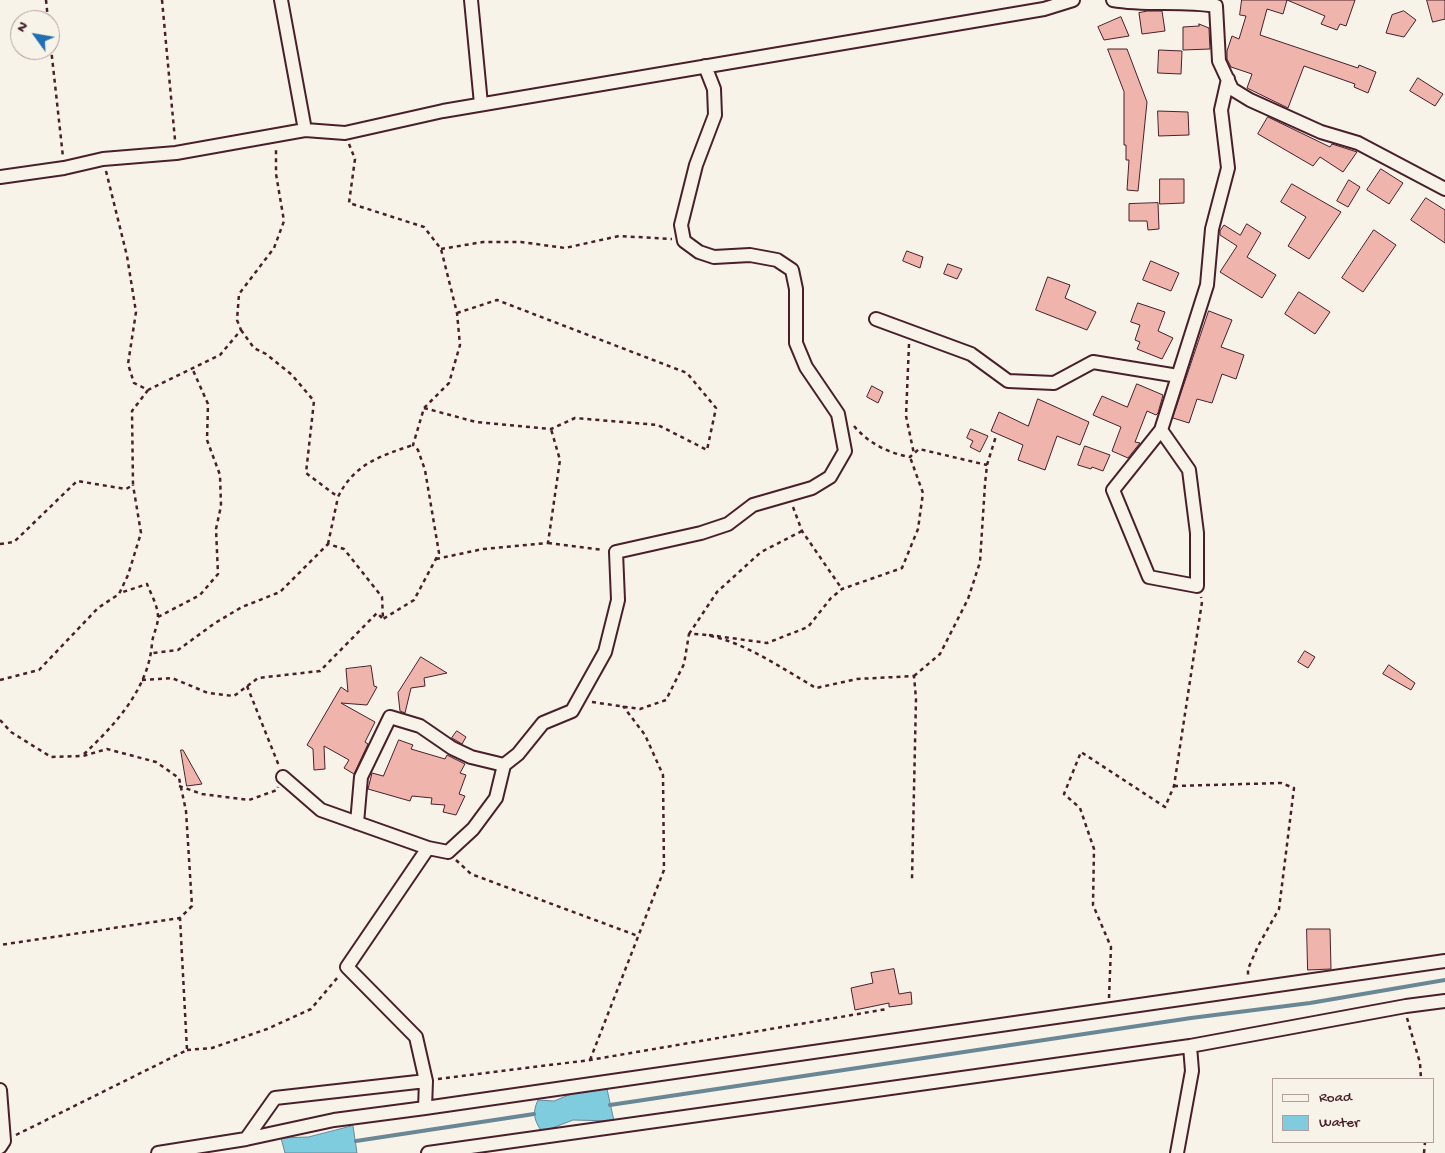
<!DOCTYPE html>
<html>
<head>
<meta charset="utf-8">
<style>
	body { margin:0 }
	#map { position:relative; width:1445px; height:1153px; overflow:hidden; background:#f7f3e8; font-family:"Gochi Hand",sans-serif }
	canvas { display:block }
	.legend { position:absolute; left:1272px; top:1078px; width:162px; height:65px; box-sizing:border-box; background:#f7f3e8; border:1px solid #b29e9c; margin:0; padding:6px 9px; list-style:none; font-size:15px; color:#4a1f2b }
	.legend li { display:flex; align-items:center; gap:10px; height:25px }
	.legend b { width:25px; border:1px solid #b29e9c }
	.north { position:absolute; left:10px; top:10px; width:50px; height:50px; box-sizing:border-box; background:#f7f3e8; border:1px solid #b29e9c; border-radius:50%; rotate:302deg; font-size:14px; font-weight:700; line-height:20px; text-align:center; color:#4a1f2b }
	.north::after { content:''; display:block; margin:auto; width:18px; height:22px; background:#1f6fb2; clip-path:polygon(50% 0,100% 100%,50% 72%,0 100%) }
</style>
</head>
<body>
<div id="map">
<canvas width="1445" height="1153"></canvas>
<ul class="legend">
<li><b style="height:6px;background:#f7f3e8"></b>Road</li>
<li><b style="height:14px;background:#7fccde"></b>Water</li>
</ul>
<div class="north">N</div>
</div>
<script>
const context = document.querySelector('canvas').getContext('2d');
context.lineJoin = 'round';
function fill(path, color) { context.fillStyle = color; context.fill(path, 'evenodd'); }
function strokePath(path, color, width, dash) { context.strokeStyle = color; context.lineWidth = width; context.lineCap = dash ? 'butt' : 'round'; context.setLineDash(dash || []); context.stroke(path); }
const water = new Path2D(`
	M607,1089L614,1121L573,1120L542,1132C534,1120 532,1113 538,1100L554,1101L579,1091Z
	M353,1126L357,1153H285L281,1138L308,1137Z`);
fill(water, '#7fccde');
strokePath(water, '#6a8796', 1);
strokePath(new Path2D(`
	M610,1105L1191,1018L1310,1003L1445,980
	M356,1141L534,1114`), '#6a8796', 4);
const building = new Path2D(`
	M1242,0H1355L1346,26L1340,24L1337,30L1321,24L1325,16L1287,0L1283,14L1267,9L1260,35L1358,68L1359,65L1376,72L1368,93L1354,87L1355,84L1304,66L1288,108L1247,88L1252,74L1231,67L1227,59V51L1232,36L1239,39L1246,16L1240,15Z
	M1427,0H1445V19L1433,22Z
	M1148,11H1162L1165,31L1142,34L1139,13Z
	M1404,11L1416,20L1404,37L1386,33L1392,15Z
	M1121,17L1129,36L1104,40L1098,27Z
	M1199,24L1209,28L1210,49L1183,50V27L1199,26Z
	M1108,49H1127L1147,102L1138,191L1127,190L1129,160H1126V145H1124V92Z
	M1159,50L1182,51L1181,74L1158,73Z
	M1418,78L1443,94L1435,106L1410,91Z
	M1158,111L1188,112L1189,135L1159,136Z
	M1268,117L1330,147L1332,144L1357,152L1343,172L1320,157L1313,166L1258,134Z
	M1381,169L1403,183L1389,204L1367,190Z
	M1160,179H1184V203L1160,204Z
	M1349,180L1360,187L1348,207L1337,201Z
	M1292,184L1341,212L1309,259L1288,246L1306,217L1281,202Z
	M1426,198L1445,210V243L1411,220Z
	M1158,203L1159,229L1148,230L1147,221H1129V204Z
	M1247,224L1261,233L1247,257L1276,275L1262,298L1220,272L1237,246L1220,235V231L1224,225L1240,235Z
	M1374,230L1396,245L1363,292L1342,278Z
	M907,251L923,257L920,268L903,261Z
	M1151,261L1179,273L1171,291L1143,280Z
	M948,264L962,269L957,279L944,274Z
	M1048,277L1070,285L1065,298L1096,312L1087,330L1036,310Z
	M1299,292L1330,312L1315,334L1285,314Z
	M1138,303L1165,312L1158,331L1173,338L1162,359L1137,349L1140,342L1135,340L1140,325L1131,322Z
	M1209,311L1232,320L1221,347L1244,355L1236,379L1222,374L1212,403L1197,399L1189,423L1173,418Z
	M1137,384L1163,395L1158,413L1156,415L1147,411L1135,442L1140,443L1128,458L1112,451L1121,427L1093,415L1102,396L1127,407Z
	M872,386L883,392L878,403L867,397Z
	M1038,399L1089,422L1080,445L1057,436L1045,470L1018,460L1023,445L991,431L999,412L1028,426Z
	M971,429L988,436L980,452L970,447L973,441L967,438Z
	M1085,446L1110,455L1103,471L1092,467L1091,469L1078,465Z
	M1305,651L1315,657L1308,668L1298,662Z
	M421,657L447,673L424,678L425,686L411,688L405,713L400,711L398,693Z
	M1389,665L1415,683L1411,690L1383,674Z
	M371,666L374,686L377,687L367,705L341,703L375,722L365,742L368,744L354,774L344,768L349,760L324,746L325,769L314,770L313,749L307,745L341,687L348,692L346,669Z
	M457,731L466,737L462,744L452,738Z
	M399,740L413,745L411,749L445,759L447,755L465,764L460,773L466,775L459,794L465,796L456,815L443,812L445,805L431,804L432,798L412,796L410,801L368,789L372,773L383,776Z
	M181,750H183L202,784L187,786Z
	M1307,929H1330L1331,969L1308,970Z
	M894,969L899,994L911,992L912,1004L889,1007V1003L855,1010L851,988L873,983L871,973Z`);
fill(building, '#efb4ab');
strokePath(building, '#4a1f2b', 1);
const minor = new Path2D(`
	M281,0L305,130
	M471,0L481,104
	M1113,0C1147,6 1182,0 1216,6L1219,61L1232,89L1250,100L1321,132L1358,143L1445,189
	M0,177L64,168L103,159L176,153L305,130L345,133L443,111L1044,9L1073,0
	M876,319L971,354L1008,381L1054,383L1093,362L1178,376
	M1161,430L1189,470L1197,533V586L1149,577L1113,490L1161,430L1207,285L1212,229L1228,168L1221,110L1228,79
	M283,777L321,810L428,848
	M357,823L361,777L390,717L420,726L452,748L471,757L504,765
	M0,1090L4,1141L0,1147
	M425,1108L426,1081L416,1037L347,967L428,848L448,852L473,829L496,798L504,765L518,754L543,723L572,711L605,652L618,600L616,552L701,533L728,524L753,505L812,488L830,477L845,451L838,414L806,367L796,343V289L792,270L777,260L750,255L714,257L699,252L684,241L681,225L696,165L715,115L714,89L705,66
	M246,1139L275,1098L426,1081
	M158,1153L246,1139L334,1120L425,1108L1445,961
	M428,1153L1190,1046L1406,1006L1445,1001
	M1177,1153L1192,1071L1190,1046`);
strokePath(minor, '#4a1f2b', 16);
strokePath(new Path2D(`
	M46,0L48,20
	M162,0L175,140
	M50,39L63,157
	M349,144L355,159L349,203L424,227L441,249L457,313L460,345L449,383L424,408L413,445L418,450L425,470L439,553L414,600L383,619
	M106,171L127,256L136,312L128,364L134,383L148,390L220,355L241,330L237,320L239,294L274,248L284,221L276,174V147
	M441,249L483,242H521L565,248L619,236L672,239
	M241,330L254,348L266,354L292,375L314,401L306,473L338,497C354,464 380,456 413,445
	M909,344L906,416L914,454
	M424,408L476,422L551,429L575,418L658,425L707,450L716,408L687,373L497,300L457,313
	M854,426C868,443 888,453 910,457L919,449L987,465
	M793,507L802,531L842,589
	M548,543L603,550
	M0,544L14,542L77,481L126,489L133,485L132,411L148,390
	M328,544L338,497
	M436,559L483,549L548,543L560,460L551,429
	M158,617L200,595L218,574L216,529L221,506L220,475L207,440L208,404L192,368
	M689,634L717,592L761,552L802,531
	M709,635L767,643L808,627L831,598L842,589L902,568L918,529L923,493L910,457
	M914,676L940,654L968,599L980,562L985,484L987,465L996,436
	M0,680L39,670L98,608L119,594L128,575L141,533L133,485
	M142,680L172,678L208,693L234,696L258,678L320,671L377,613L383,619L382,597L344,549L328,544L280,592L242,607L215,623L178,650L153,653
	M247,686L279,766
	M592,702L640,709L666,700L684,664L689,634C731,632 781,668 816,688L857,679L914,676L916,699L912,879
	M0,720L11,732L51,757L83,756L107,749L156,762L179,778L186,811L192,906L180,918L0,945
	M84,754C115,725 149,688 152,643C153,634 158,626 158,617C158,606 151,594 147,584L120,593
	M179,786L202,794L249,800L277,790L278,787
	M1174,786L1281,783L1294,788L1279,909L1258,946L1248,969V978
	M456,860L471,874L638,936
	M1109,998L1111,947L1093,905L1094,849L1080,808L1064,794L1081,752L1165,807L1174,786L1202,602L1201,597
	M1407,1018L1420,1063L1421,1079
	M187,1050L212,1048L267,1029L311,1009L338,977
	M590,1060L664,870L663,775L645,735L623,706
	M438,1079L590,1060L887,1009
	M16,1135L187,1050L180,918
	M1424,1153L1425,1142`), '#4a1f2b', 2.5, [4, 4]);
strokePath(minor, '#f7f3e8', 12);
</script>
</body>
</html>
